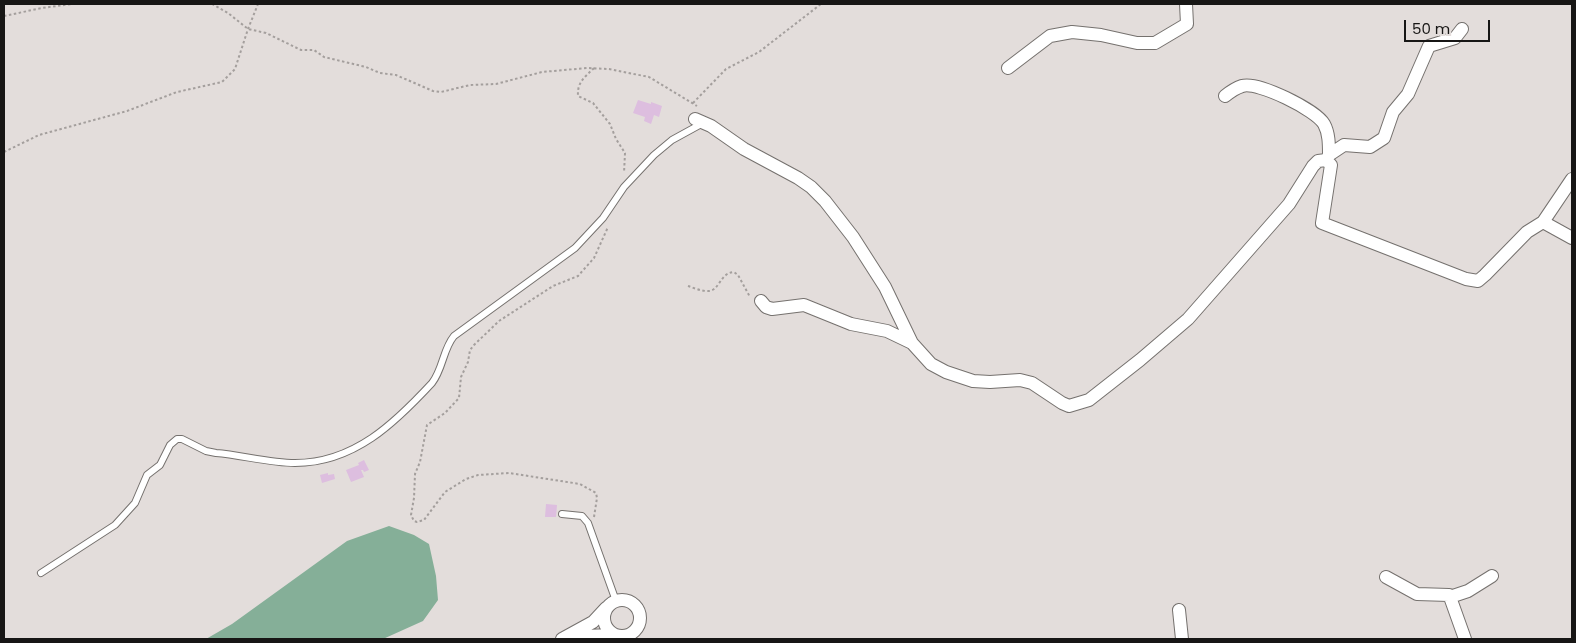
<!DOCTYPE html>
<html>
<head>
<meta charset="utf-8">
<style>
	body { margin:0 }
	#map { position:relative; width:1576px; height:643px; overflow:hidden; background:#e3dddb; font-family:Poppins,sans-serif }
	canvas { display:block }
	.frame { position:absolute; inset:0; border:5px solid #171615; pointer-events:none }
	.scale { position:absolute; left:1404px; top:20px; width:86px; height:22px; box-sizing:border-box; border:2px solid #171615; border-top:0; padding-left:6px; font-size:15px; line-height:18px; white-space:nowrap; color:#171615; -webkit-text-stroke:4px #e3dddb; paint-order:stroke }
</style>
</head>
<body>
<div id="map">
<canvas width="1576" height="643"></canvas>
<div class="frame"></div>
<div class="scale">50 m</div>
</div>
<script>
const context = document.querySelector('canvas').getContext('2d');
context.lineJoin = 'round';
function fill(path, color) { context.fillStyle = color; context.fill(path, 'evenodd'); }
function strokePath(path, color, width, dash) { context.strokeStyle = color; context.lineWidth = width; context.lineCap = dash ? 'butt' : 'round'; context.setLineDash(dash || []); context.stroke(path); }
fill(new Path2D(`
	M389,526L414,535L429,544L436,576L438,600L423,621L383,639H206L232,624L347,541Z`), '#85af98');
fill(new Path2D(`
	M638,100L651,104V102L662,106L659,117L654,115L651,124L644,121L645,117L633,113Z
	M364,460L369,470L364,472L363,470H361L364,477L351,482L346,470L359,465L358,463Z
	M328,473V475L334,474L335,479L322,483L320,475Z
	M546,504L557,505L556,517H545Z`), '#ddbedf');
const lane = new Path2D(`
	M562,514L582,516L588,523L616,601
	M41,573L115,525L135,503L147,475L160,465L170,445L177,439H182L206,451L216,453C241,455 270,463 295,463C354,463 395,423 432,383C443,369 443,349 454,336L575,248L603,218L624,187L654,155L672,140L703,123`);
const street = new Path2D(`
	M1008,68L1050,36L1072,32L1101,35L1137,43H1155L1187,24L1186,4
	M1225,96C1230,92 1236,88 1242,86C1258,81 1316,110 1324,124C1329,133 1329,144 1329,155
	M695,119L711,126L744,149L798,178L811,187L825,201L853,237L885,287L912,343L931,364L946,372L973,381L990,382L1020,380L1032,383L1062,403L1069,406L1089,400L1140,360L1188,319L1289,204L1313,166L1318,161L1326,160L1331,165L1322,223L1466,279L1478,281L1485,275L1527,232L1543,222L1572,179
	M1326,160L1329,155L1344,145L1370,147L1384,138L1393,112L1408,94L1429,46L1455,38L1462,29
	M1543,222L1572,238
	M761,301L766,307L772,309L804,305L851,324L887,331L912,343
	M1386,577L1417,594L1449,595L1450,597
	M604 618a18 18 0 1 1 36 0a18 18 0 1 1-36 0Z
	M1179,610L1182,639
	M571,638L584,636L613,635
	M562,639L593,622L606,608
	M1465,639L1450,597L1468,591L1492,576`);
strokePath(lane, '#75716e', 8);
strokePath(street, '#75716e', 14);
strokePath(new Path2D(`
	M212,4L228,13L248,29L266,33L301,50H314L324,57L366,67L380,73L396,75L433,91L441,92L470,85L496,84L542,72L587,68L609,69L649,77L697,106
	M4,16L42,8L72,4
	M594,68C585,77 577,82 578,96L593,103L610,124L616,139L625,153L624,173
	M693,103L726,69L759,52L821,4
	M4,152L39,135L127,111L177,92L222,82L235,69L248,29L258,4
	M688,286C694,288 701,291 707,291C720,292 719,273 734,272L738,275L750,297
	M594,517L597,498L596,493L580,484L509,473L478,475L466,479L445,492L424,520L417,522L414,521L411,515L414,498L415,474L420,462L427,425L445,413L459,398L461,377L468,362L470,350L474,345L499,321L553,286L578,276L594,258L608,227`), '#a49f9d', 2, [2.5, 2.5]);
strokePath(lane, '#fff', 6);
strokePath(street, '#fff', 12);
</script>
</body>
</html>
